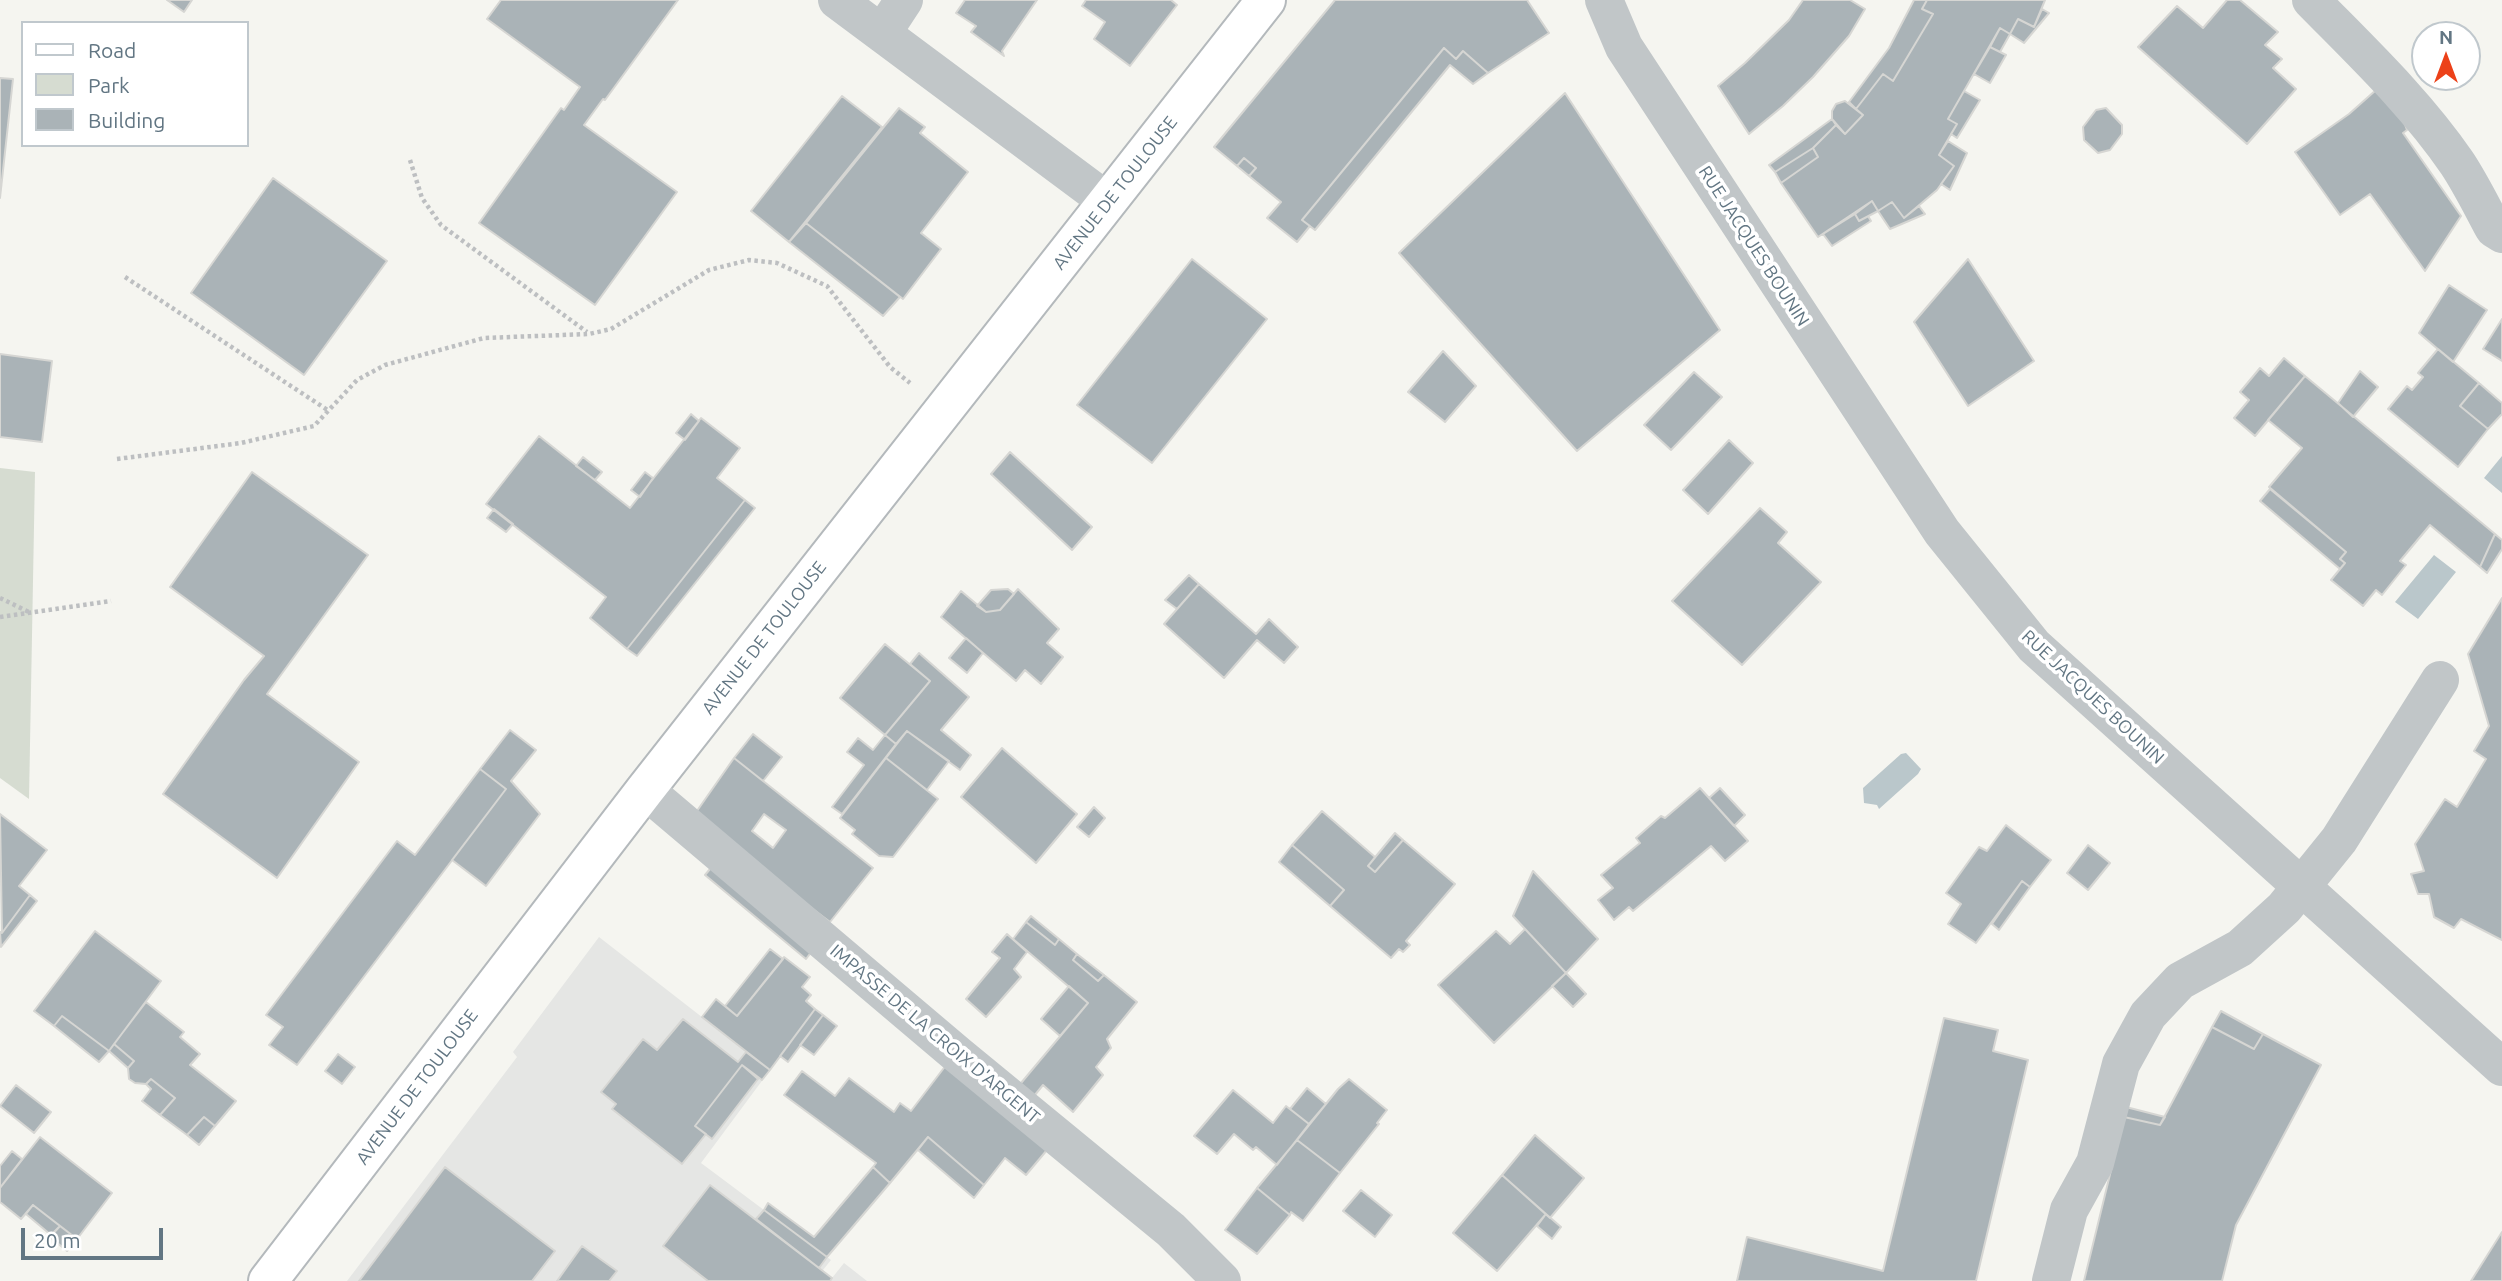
<!DOCTYPE html>
<html>
<head>
<meta charset="utf-8">
<style>
	body { margin:0 }
	#map { position:relative; width:2502px; height:1281px; overflow:hidden; background:#f5f5f0; font-family:Ubuntu,sans-serif }
	canvas { display:block }
	.legend { position:absolute; left:21px; top:21px; width:228px; height:126px; box-sizing:border-box; background:#fff; border:2px solid #c0c8cd; margin:0; padding:9px 12px; list-style:none; font-size:21px; color:#627683 }
	.legend li { display:flex; align-items:center; gap:14px; height:35px }
	.legend b { width:35px; border:2px solid #c0c8cd }
	.north { position:absolute; left:2411px; top:21px; width:70px; height:70px; box-sizing:border-box; background:#fff; border:2px solid #c0c8cd; border-radius:50%; rotate:0deg; font-size:19px; font-weight:700; line-height:28px; text-align:center; color:#627683 }
	.north::after { content:''; display:block; margin:auto; width:24px; height:32px; background:#ec4119; clip-path:polygon(50% 0,100% 100%,50% 72%,0 100%) }
	.scale { position:absolute; left:21px; top:1228px; width:142px; height:32px; box-sizing:border-box; border:4px solid #627683; border-top:0; padding-left:9px; font-size:21px; line-height:24px; white-space:nowrap; color:#627683; -webkit-text-stroke:5px #fff; paint-order:stroke }
</style>
</head>
<body>
<div id="map">
<canvas width="2502" height="1281"></canvas>
<ul class="legend">
<li><b style="height:9px;background:#fff"></b>Road</li>
<li><b style="height:19px;background:#d6dcd1"></b>Park</li>
<li><b style="height:19px;background:#aab3b7"></b>Building</li>
</ul>
<div class="north">N</div>
<div class="scale">20 m</div>
</div>
<script>
const context = document.querySelector('canvas').getContext('2d');
context.lineJoin = 'round';
function fill(path, color) { context.fillStyle = color; context.fill(path, 'evenodd'); }
function strokePath(path, color, width, dash) { context.strokeStyle = color; context.lineWidth = width; context.lineCap = dash ? 'butt' : 'round'; context.setLineDash(dash || []); context.stroke(path); }
function label(font, color, halo, rows, align = 'center') {
  context.font = font + ' Ubuntu,sans-serif'; context.lineWidth = 7; context.setLineDash([]); context.textBaseline = 'middle'; context.strokeStyle = halo; context.fillStyle = color; for (const [text, x, y, turn = 0] of rows) {
    context.save(); context.translate(x, y); context.rotate((+turn || 0) * Math.PI / 180); context.textAlign = isNaN(turn) ? turn : align; if (halo) context.strokeText(text, 0, 0); context.fillText(text, 0, 0); context.restore();
  }
}
fill(new Path2D(`
	M599,937L770,1070L701,1163L831,1260L823,1270L832,1278L844,1263L867,1281H347L517,1057L513,1052Z`), '#e5e6e4');
fill(new Path2D(`
	M0,468L35,472L29,799L0,778Z`), '#d6dcd1');
fill(new Path2D(`
	M2502,456V493L2484,478Z
	M2434,555L2456,572L2418,619L2395,602Z
	M1906,753L1921,769L1918,774L1879,809L1877,805L1864,803L1863,788L1901,754Z`), '#bac7cb');
const building = new Path2D(`
	M167,0H192L184,12Z
	M501,0H678L605,100L603,99L584,125L677,192L595,305L479,223L561,108L564,110L580,87L487,19Z
	M965,0H1037L1002,51L1004,56L971,32L976,26L956,13Z
	M1086,0H1171L1177,5L1130,66L1094,39L1105,22L1082,6Z
	M1335,0H1527L1549,33L1488,73L1463,51L1456,59L1444,48L1302,220L1310,226L1297,242L1267,218L1281,202L1249,176L1256,168L1244,158L1237,166L1214,147Z
	M1803,0H1850L1865,9L1849,36L1813,77L1783,106L1749,134L1718,86L1745,63L1789,20Z
	M1914,0H1927L1922,9L1933,14L1893,81L1883,74L1856,109L1849,102L1889,48Z
	M1927,0H2045L2034,27L2018,19L2010,34L2000,28L1948,119L1957,124L1939,155L1954,166L1937,190L1904,218L1892,202L1878,211L1872,201L1818,237L1781,183L1818,157L1813,148L1836,125L1845,134L1863,115L1856,109L1883,74L1893,81L1933,14L1922,9Z
	M2227,0H2240L2278,32L2265,45L2282,59L2273,68L2296,89L2247,144L2138,47L2177,6L2203,28Z
	M2042,9L2049,13L2024,43L2010,34L2018,19L2034,27Z
	M2000,28L2010,34L2000,52L1990,47Z
	M1990,47L2006,55L1990,83L1974,74Z
	M1444,48L1456,59L1463,51L1488,73L1473,84L1450,65L1315,230L1302,220Z
	M0,78L13,79L0,198Z
	M2376,90L2403,119L2407,130L2403,133L2461,216L2425,271L2370,194L2340,215L2295,152L2349,114Z
	M1964,91L1980,100L1957,138L1951,134L1957,124L1948,119Z
	M1565,93L1720,330L1577,451L1399,253Z
	M842,96L882,127L789,242L751,211Z
	M1845,101L1863,115L1845,134L1832,119V111L1836,104Z
	M899,108L925,127L920,133L968,172L921,233L941,249L903,299L806,223Z
	M2106,108L2122,125V134L2110,150L2098,153L2084,140L2083,127L2096,110Z
	M1832,119L1836,125L1813,148L1775,172L1769,165Z
	M1948,141L1967,153L1950,190L1941,184L1954,166L1939,155Z
	M1813,148L1818,157L1781,183L1775,172Z
	M1244,158L1256,168L1249,176L1237,166Z
	M273,178L387,261L304,375L191,293Z
	M1872,201L1878,211L1859,221L1855,214Z
	M1892,202L1904,218L1919,206L1925,214L1890,229L1878,211Z
	M1855,214L1859,221L1868,216L1871,221L1832,246L1823,234Z
	M806,223L900,297L883,316L789,242Z
	M1192,259L1267,319L1152,463L1077,405Z
	M1968,259L2034,361L1968,406L1914,322Z
	M2449,285L2487,310L2453,362L2419,333Z
	M2502,319V361L2483,349Z
	M2438,349L2479,383L2460,406L2488,429L2458,467L2388,409L2407,386L2412,390L2423,377L2418,373Z
	M1443,351L1476,386L1445,422L1408,392Z
	M0,354L52,361L42,442L0,437Z
	M2284,358L2305,376L2255,436L2234,418L2249,400L2240,392L2260,368L2269,376Z
	M2360,371L2378,387L2353,417L2338,403Z
	M1694,372L1722,397L1671,450L1644,425Z
	M2305,376L2495,534L2480,567L2430,525L2400,561L2406,565L2382,595L2376,590L2363,606L2331,580L2345,563L2340,559L2346,552L2269,487L2302,448L2268,420Z
	M2479,383L2502,403V414L2488,429L2460,406Z
	M691,414L699,421L685,440L676,433Z
	M701,418L740,448L717,478L745,500L627,649L590,618L606,597L486,504L539,436L630,508Z
	M1729,440L1753,463L1708,514L1683,490Z
	M1010,452L1092,527L1072,550L991,474Z
	M583,457L602,472L595,480L576,466Z
	M252,472L368,555L267,694L359,762L277,878L163,794L244,680L264,656L170,587Z
	M645,472L653,478L640,497L631,490Z
	M2270,489L2346,552L2340,559L2345,563L2340,569L2260,501Z
	M745,500L755,508L637,656L627,649Z
	M1760,508L1787,532L1778,543L1821,582L1742,665L1672,601Z
	M494,509L513,524L506,532L487,518Z
	M2495,534L2502,540V549L2487,573L2480,567Z
	M1189,575L1199,584L1177,609L1165,600Z
	M1199,584L1256,634L1269,619L1298,647L1284,663L1257,640L1224,678L1164,624Z
	M1008,589L1014,594L1000,610L986,612L977,606L991,590Z
	M1018,589L1059,629L1047,643L1063,657L1041,684L1025,670L1016,681L941,617L961,591L986,612L1000,610Z
	M2502,598V940L2461,919L2454,928L2434,917L2429,894H2418L2411,874L2424,871L2415,844L2445,799L2457,807L2486,759L2474,751L2489,726L2468,654Z
	M966,638L983,653L967,673L949,658Z
	M885,644L930,681L885,735L840,698Z
	M919,653L969,697L941,730L971,755L960,770L907,731L896,744L885,735L930,681L910,664Z
	M510,730L536,750L511,781L540,814L486,886L452,860L506,789L480,769Z
	M907,731L949,761L927,790L886,758Z
	M753,734L782,757L763,781L734,758Z
	M885,735L896,744L842,814L832,807L864,765L847,752L858,738L873,750Z
	M1002,748L1077,814L1036,863L961,797Z
	M734,758L873,868L830,922L692,818ZM764,814L786,830L773,848L752,831Z
	M886,758L938,799L893,857L879,856L852,834L855,830L840,818Z
	M480,769L506,789L297,1065L269,1045L283,1027L266,1015L397,841L415,855Z
	M1700,788L1748,841L1725,861L1711,846L1633,911L1629,907L1614,920L1598,900L1613,888L1601,875L1640,843L1636,838L1661,816L1665,818Z
	M1720,788L1745,815L1734,826L1709,798Z
	M1094,807L1105,818L1089,837L1077,827Z
	M1322,811L1375,857L1368,866L1375,872L1403,840L1455,884L1406,941L1410,945L1403,952L1399,949L1391,958L1330,906L1344,890L1292,845Z
	M0,814L47,850L19,886L30,895L2,933Z
	M2006,825L2051,860L2030,887L2022,881L1976,943L1948,924L1961,904L1946,893L1979,847L1987,851Z
	M1395,833L1403,840L1375,872L1368,866Z
	M1292,845L1344,890L1330,906L1279,862Z
	M2088,845L2110,863L2088,890L2067,873Z
	M715,863L815,947L806,959L705,875Z
	M1533,871L1598,939L1566,973L1513,916Z
	M2022,881L2030,887L1999,930L1992,924Z
	M30,895L37,901L1,947L0,932L2,933Z
	M1031,916L1059,939L1055,945L1026,922Z
	M1026,922L1055,945L1059,939L1077,954L1073,960L1098,981L1104,975L1137,1002L1107,1039L1111,1048L1096,1067L1103,1075L1073,1112L1043,1085L1030,1101L1016,1089L1088,1003L1013,939Z
	M1525,929L1566,973L1494,1043L1438,985L1496,931L1510,944Z
	M95,931L161,981L109,1051L62,1016L54,1026L34,1011Z
	M1007,934L1027,952L1014,969L1021,977L986,1017L966,999L1000,958L992,952Z
	M770,949L783,959L737,1016L725,1006Z
	M1077,954L1104,975L1098,981L1073,960Z
	M784,957L810,977L802,987L811,995L806,1001L815,1009L770,1070L702,1017L716,999L737,1016Z
	M1566,973L1586,994L1573,1007L1552,986Z
	M1069,986L1088,1003L1060,1036L1041,1019Z
	M146,1002L184,1032L180,1037L200,1054L190,1065L236,1101L215,1126L204,1117L187,1135L160,1115L175,1098L151,1079L146,1084L135,1083L129,1079L128,1068L134,1061L114,1044Z
	M815,1009L823,1015L788,1062L780,1056Z
	M2221,1011L2263,1034L2254,1049L2212,1027Z
	M823,1015L837,1026L814,1055L800,1045Z
	M62,1016L109,1051L99,1062L54,1026Z
	M1944,1018L1998,1030L1993,1051L2028,1060L1976,1281H1737L1747,1237L1883,1271Z
	M683,1019L738,1062L746,1052L770,1070L762,1080L742,1065L695,1126L706,1134L682,1164L612,1109L616,1104L601,1092L643,1039L657,1050Z
	M2212,1027L2254,1049L2263,1034L2321,1065L2236,1225L2222,1281H2084L2124,1117L2160,1125Z
	M114,1044L134,1061L128,1068L109,1051Z
	M338,1054L355,1067L342,1084L325,1071Z
	M950,1060L1047,1150L1026,1175L1005,1158L984,1185L928,1137L890,1183L873,1167L876,1163L784,1095L802,1071L835,1096L849,1078L894,1112L900,1103L911,1111Z
	M742,1065L758,1079L712,1139L695,1126Z
	M151,1079L175,1098L160,1115L142,1101L151,1089L146,1084Z
	M1349,1079L1387,1110L1377,1123L1379,1124L1340,1173L1297,1140L1338,1089Z
	M16,1085L51,1112L34,1133L0,1106Z
	M1307,1088L1326,1104L1309,1124L1290,1109Z
	M1233,1090L1273,1123L1286,1106L1309,1124L1277,1165L1256,1147L1253,1150L1234,1134L1217,1154L1194,1136Z
	M2126,1107L2165,1117L2160,1125L2124,1117Z
	M204,1117L215,1126L199,1145L187,1135Z
	M1535,1135L1584,1178L1550,1218L1502,1175Z
	M40,1137L112,1193L77,1239L33,1205L21,1219L0,1202V1188Z
	M928,1137L984,1185L974,1198L918,1150Z
	M1297,1140L1340,1173L1303,1221L1291,1212L1290,1215L1257,1188Z
	M12,1151L22,1159L0,1188V1166Z
	M445,1167L555,1251L532,1281H359Z
	M873,1167L890,1183L827,1257L764,1210L768,1203L814,1237Z
	M1502,1175L1546,1214L1497,1271L1453,1233Z
	M710,1185L832,1278L830,1281H708L663,1246Z
	M1257,1188L1290,1215L1257,1254L1225,1230Z
	M1361,1190L1392,1215L1375,1237L1343,1211Z
	M33,1205L60,1226L51,1235L26,1214Z
	M764,1210L827,1257L819,1268L756,1219Z
	M1546,1214L1561,1227L1552,1239L1537,1226Z
	M60,1226L77,1239L67,1251L50,1237Z
	M2502,1232V1281H2471Z
	M582,1246L617,1271L609,1281H557Z`);
fill(building, '#aab3b7');
strokePath(building, '#d6d6d3', 2);
const major = new Path2D(`
	M268,1281L645,790L1266,0`);
strokePath(major, '#b4b9bc', 42);
strokePath(new Path2D(`
	M410,160L422,198L441,225L587,332
	M125,277L329,411
	M117,459L241,443L314,426L357,380L385,365L484,338L589,334L611,329L709,270L749,260L777,263L827,286L890,367L910,383
	M0,598L31,613
	M0,617L111,601`), '#bdbfc1', 4.5, [3.5, 3.5]);
strokePath(new Path2D(`
	M837,0L1107,201
	M1604,0L1624,47L1942,532L2034,646L2502,1067
	M2311,0C2362,52 2416,103 2457,163C2471,184 2482,207 2494,229L2502,234
	M883,32L904,0
	M645,790L958,1055L1171,1230L1222,1281
	M2051,1281L2069,1210L2095,1163L2121,1064L2148,1015L2180,981L2240,948L2284,908L2339,840L2440,680`), '#c1c6c8', 38);
strokePath(major, '#fff', 38);
label('18px', '#627683', '#fff', [
	["AVENUE DE TOULOUSE",1115,193,-52],
	["RUE JACQUES BOUNIN",1754,246,57],
	["AVENUE DE TOULOUSE",764,638,-52],
	["RUE JACQUES BOUNIN",2093,697,43],
	["IMPASSE DE LA CROIX D'ARGENT",935,1034,40],
	["AVENUE DE TOULOUSE",417,1087,-53]
]);
</script>
</body>
</html>
